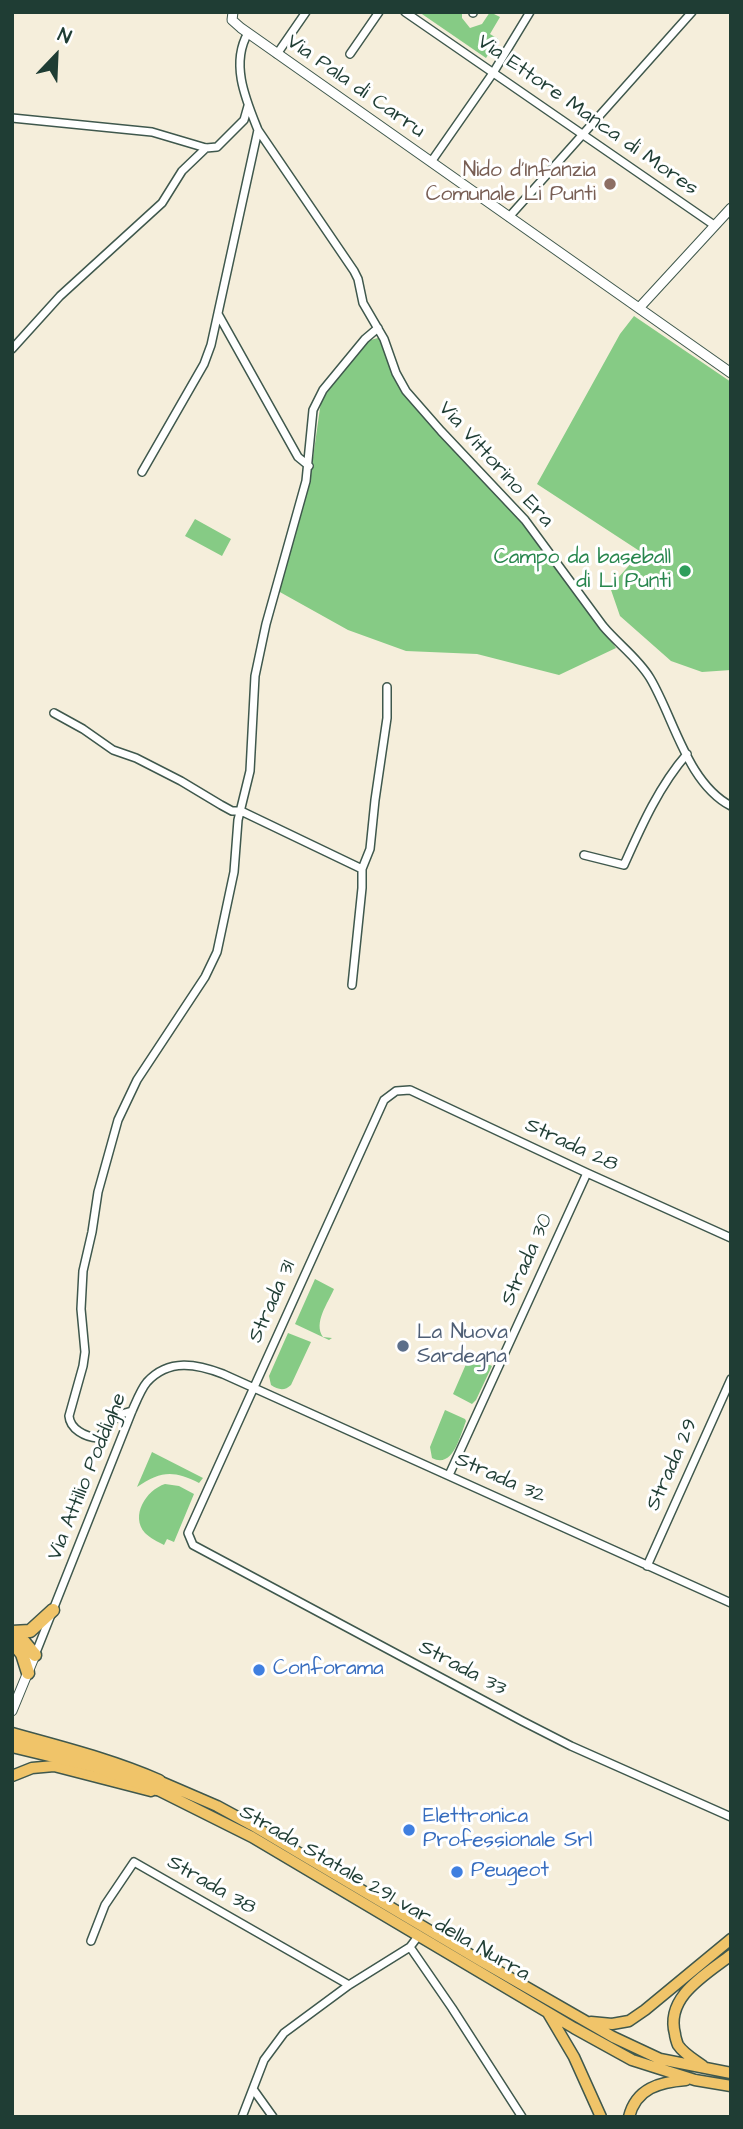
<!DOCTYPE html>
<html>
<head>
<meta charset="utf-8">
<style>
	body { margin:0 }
	#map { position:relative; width:743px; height:2129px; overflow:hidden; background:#f5eedb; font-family:"Architects Daughter",sans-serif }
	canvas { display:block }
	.frame { position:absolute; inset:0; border:14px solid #1f3d34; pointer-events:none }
	.north { position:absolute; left:21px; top:21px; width:70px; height:70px; -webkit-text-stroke:5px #fff; paint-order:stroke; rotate:23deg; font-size:19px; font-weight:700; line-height:28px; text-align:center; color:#1f3d34 }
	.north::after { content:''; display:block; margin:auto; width:24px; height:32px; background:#1f3d34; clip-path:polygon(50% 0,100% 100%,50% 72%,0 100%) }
</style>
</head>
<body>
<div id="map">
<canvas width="743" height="2129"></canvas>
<div class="frame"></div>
<div class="north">N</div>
</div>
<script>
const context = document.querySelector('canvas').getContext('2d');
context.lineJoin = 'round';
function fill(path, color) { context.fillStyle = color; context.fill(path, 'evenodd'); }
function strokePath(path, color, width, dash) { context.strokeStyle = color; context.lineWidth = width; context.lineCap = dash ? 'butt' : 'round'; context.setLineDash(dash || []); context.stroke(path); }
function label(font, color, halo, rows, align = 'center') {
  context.font = font + ' "Architects Daughter",sans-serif'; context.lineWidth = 6; context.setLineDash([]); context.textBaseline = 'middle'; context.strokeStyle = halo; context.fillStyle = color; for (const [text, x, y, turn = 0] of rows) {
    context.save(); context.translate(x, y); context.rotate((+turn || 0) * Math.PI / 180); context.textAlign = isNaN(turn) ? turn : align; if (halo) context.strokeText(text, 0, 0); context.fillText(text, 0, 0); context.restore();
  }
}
fill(new Path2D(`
	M419,12H462V18L470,28L482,24L490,12L500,17L490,34L498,39L486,58Z
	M634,316L731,382V670L702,672L671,661L620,616L610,587L641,552L537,484L620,334Z
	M381,337L408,394L495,486L563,565L616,648L559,675L477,654L406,651L348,630L278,591L295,537L311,472L321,401L364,342Z
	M195,519L231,539L222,556L185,536Z
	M315,1279L334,1289C328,1303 313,1323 323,1337L332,1338L329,1340L295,1324Z
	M288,1333L311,1342L291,1385C285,1391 278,1390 271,1385L269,1376Z
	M470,1355L492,1366L476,1400L472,1404L453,1394Z
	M445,1410L465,1419L466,1421C460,1436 453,1469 432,1458L430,1447Z
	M152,1452L203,1478L199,1483C173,1470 161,1471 137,1487Z
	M165,1484L179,1486L194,1494L174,1542L167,1539L164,1545C158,1542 150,1538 145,1533C130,1516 146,1490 165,1484Z`), '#86cb85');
const minor = new Path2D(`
	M405,12L714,225
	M473,12V13
	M248,33C230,64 246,100 258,130L354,271L358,279L363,303L384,339L396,373L406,391L441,431L525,520L603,626C618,644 638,658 650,678C674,718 687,783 731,806
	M277,54L306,12
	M350,54L379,12
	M12,118L152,132L206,148L217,147L244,120L248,106
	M431,162L493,73L530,12
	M509,217L692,12
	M218,314L298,457L309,466
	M12,349L60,296L162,203L182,171L206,148
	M142,472L204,364L211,345L258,130
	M54,713L83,729L113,750L136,758L181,781L221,805L232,811H241L362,869
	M584,855L624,865C641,827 659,786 687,754
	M352,985L362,888V869L370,849L375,800L387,718V687
	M731,1238L587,1173L410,1090L396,1091L384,1100L188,1533L193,1545L522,1721L571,1746L731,1817
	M132,1411L118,1415L98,1438C85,1437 70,1429 69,1416L83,1366L85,1352L81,1309L83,1271L92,1232L98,1192L118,1120L137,1080L205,977L217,952L234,872L238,820L250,771L255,676L266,624L306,481L313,410L323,390L365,339L378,328
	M449,1475L587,1173
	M647,1566L731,1379
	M35,1655L132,1411C136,1402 141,1389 147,1382C169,1358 197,1364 223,1374L731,1603
	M91,1941L105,1905L134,1862L349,1985
	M410,1947L452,2008L522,2117
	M253,2089L273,2117
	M242,2117L264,2060L284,2033L349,1985L410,1947L419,1935`);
const tertiary = new Path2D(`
	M233,12L232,20L241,28L731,373
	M639,308L731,208
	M12,1711L35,1655`);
const primary = new Path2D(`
	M12,1776L32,1768L54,1766L151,1791
	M159,1781L217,1806L252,1825L481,1961L613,2037L660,2059L731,2073
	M156,1789L252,1837L574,2028L632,2060L695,2080L731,2086
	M548,2013L574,2057L601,2117
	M591,2022L612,2024L629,2021L645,2010L731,1939
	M703,2066C695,2060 684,2054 678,2045C677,2043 675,2036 675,2034C665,1997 705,1975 731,1955
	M629,2117C636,2088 660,2082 686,2080`);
const trunk = new Path2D(`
	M12,1632L30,1631L53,1610
	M14,1633L20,1637L35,1655
	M12,1641L22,1654L28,1673
	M12,1734C62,1748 111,1760 159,1781
	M12,1746L95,1766L156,1789`);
strokePath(minor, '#3f584d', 10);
strokePath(tertiary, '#3f584d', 11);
strokePath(primary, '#3f584d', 13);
strokePath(trunk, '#3f584d', 15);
strokePath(minor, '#fff', 7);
strokePath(tertiary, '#fff', 9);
strokePath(primary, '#f0c469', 10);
strokePath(trunk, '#f0c469', 12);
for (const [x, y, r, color] of [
	[610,184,7,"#8d6e63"],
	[685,571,7,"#2e9e5b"],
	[403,1346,7,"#5c6f8a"],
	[259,1670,7,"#3f7fe0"],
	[409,1830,7,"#3f7fe0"],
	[457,1872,7,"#3f7fe0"]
]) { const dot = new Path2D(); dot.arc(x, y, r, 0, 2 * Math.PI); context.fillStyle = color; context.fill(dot); strokePath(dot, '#fff', 2.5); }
label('21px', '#1f3d34', '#fff', [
	["Via Pala di Carru",355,87,35],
	["Via Ettore Manca di Mores",587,116,35],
	["Via Vittorino Era",495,465,48],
	["Strada 28",571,1146,25],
	["Strada 30",528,1260,-66],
	["Strada 31",273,1302,-66],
	["Strada 29",673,1465,-66],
	["Via Attilio Poddighe",88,1477,-68],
	["Strada 32",500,1479,24],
	["Strada 33",462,1669,28],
	["Strada 38",211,1886,30],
	["Strada Statale 291 var della Nurra",384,1894,30]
]);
label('21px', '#785e54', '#fff', [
	["Nido d'Infanzia",596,172],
	["Comunale Li Punti",596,196]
], 'right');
label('21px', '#27864d', '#fff', [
	["Campo da baseball",671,559],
	["di Li Punti",671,583]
], 'right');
label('21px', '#4e5e75', '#fff', [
	["La Nuova",417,1334],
	["Sardegna",417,1358]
], 'left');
label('21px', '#366cbe', '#fff', [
	["Conforama",273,1670],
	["Elettronica",423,1818],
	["Professionale Srl",423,1842],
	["Peugeot",471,1872]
], 'left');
</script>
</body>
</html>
